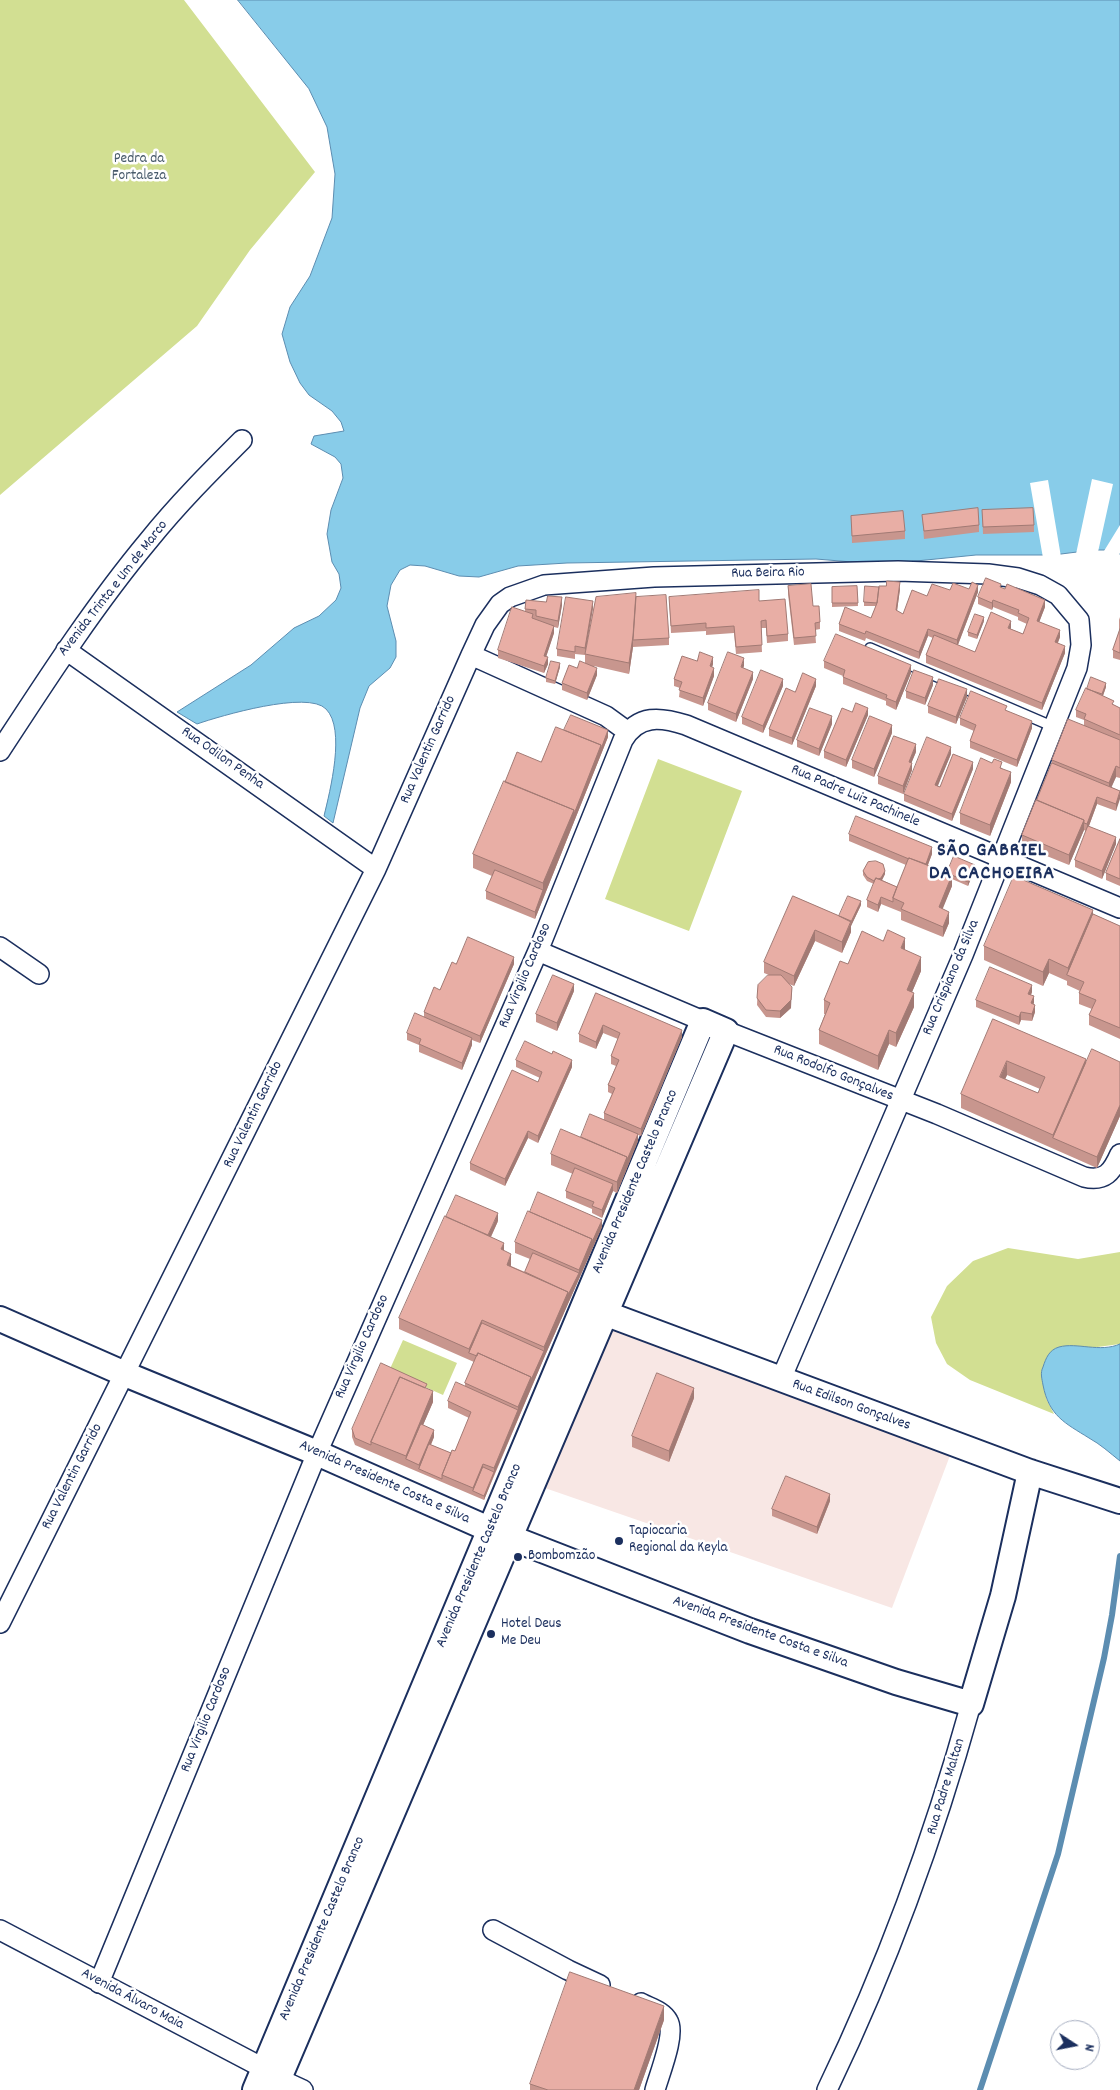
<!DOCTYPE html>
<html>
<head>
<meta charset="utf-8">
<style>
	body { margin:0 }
	#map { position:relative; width:1120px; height:2090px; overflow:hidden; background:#fff; font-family:Dekko,sans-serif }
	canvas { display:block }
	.north { position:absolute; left:1050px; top:2020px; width:50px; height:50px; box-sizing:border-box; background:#fff; border:1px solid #a4acbf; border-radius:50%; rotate:101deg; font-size:14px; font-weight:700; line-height:20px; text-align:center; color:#1b2f5e }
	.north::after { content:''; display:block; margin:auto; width:18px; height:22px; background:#1b2f5e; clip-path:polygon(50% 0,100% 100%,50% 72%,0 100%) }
</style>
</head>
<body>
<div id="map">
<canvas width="1120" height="2090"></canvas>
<div class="north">N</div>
</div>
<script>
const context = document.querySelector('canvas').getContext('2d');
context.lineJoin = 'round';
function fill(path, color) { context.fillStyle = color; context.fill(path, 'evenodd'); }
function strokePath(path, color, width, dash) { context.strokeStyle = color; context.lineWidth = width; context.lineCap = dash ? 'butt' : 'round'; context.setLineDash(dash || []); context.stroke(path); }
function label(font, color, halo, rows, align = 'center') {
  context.font = font + ' Dekko,sans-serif'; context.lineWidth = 5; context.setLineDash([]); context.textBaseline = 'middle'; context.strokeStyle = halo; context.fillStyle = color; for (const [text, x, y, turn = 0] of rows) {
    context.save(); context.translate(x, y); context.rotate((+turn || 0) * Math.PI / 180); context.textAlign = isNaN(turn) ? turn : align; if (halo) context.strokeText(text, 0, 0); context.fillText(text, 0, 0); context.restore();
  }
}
fill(new Path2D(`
	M606,1327L951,1453L892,1608L542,1487Z`), '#f8e7e4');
fill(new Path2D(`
	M0,0H184L315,172L250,250L197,326L0,495Z
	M658,759L742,791L689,931L605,899Z
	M1008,1248L1078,1259L1120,1252V1344L1090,1348L1073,1346L1046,1398L1054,1414L970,1380L947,1364L936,1343L931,1317L947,1286L973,1261Z
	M403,1340L457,1363L443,1395L389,1371Z`), '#d2df92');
const water = new Path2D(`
	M238,0H1120V554L1107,550H1093L1053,555H976L906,562H852L816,559L567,563L518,566L479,577L459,576L425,566L410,565L400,570L391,585L387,606L396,641V657L390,668L369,686L360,708L333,823L324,816C330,791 346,729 326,709C308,690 220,716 197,724L177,712L251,665L294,628L319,616L336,600L341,588L339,574L332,562L327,534L331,510L343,478L341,464L335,457L311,444L314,436L344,431L341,422L332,411L309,395L300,383L290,362L282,334L290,307L310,276L332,218L335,174L327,127L309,89Z
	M1120,1344V1461C1110,1453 1100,1444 1089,1438C1065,1423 1049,1416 1043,1385C1042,1379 1040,1373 1043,1367C1046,1358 1049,1350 1059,1347C1077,1342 1100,1353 1120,1344Z`);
fill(water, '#88cce9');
strokePath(water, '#5c8db1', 1);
fill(new Path2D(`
	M1092,479L1113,484L1098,552L1079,555L1076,554Z
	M1048,480L1061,557L1043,558L1030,483Z
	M1120,525V553L1118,556L1104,551Z`), '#fff');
strokePath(new Path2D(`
	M980,2090L1058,1854L1104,1658L1112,1615L1120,1556`), '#5c8db1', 6);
const service = new Path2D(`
	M870,648L1054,727`);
const minor = new Path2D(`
	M66,650L376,869
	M471,655L606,716L628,732
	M0,751C47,679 94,606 149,540C178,504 210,472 242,440
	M0,947L39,974
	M538,951L703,1021
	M726,1031L937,1114L1084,1177C1105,1182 1112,1172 1120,1154
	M0,1623L376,869L471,655L485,625L500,604L510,597L544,585L654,577L898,571L988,574L1018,578L1040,585L1058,595L1079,620L1081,645L1077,668L963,955L781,1379
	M0,1930L265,2069
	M493,1930L568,1970L600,1985
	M99,1983L317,1453L538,951L623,740C638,714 661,717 686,725L1120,908
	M641,2003C650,2008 663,2011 668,2021C676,2034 659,2075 655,2090
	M279,2079L303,2090
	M827,2090C887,1966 934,1837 971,1704`);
const tertiary = new Path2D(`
	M591,1308L1030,1472L1120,1501
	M0,1319L125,1374L317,1453L491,1530L750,1631L896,1682L971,1704L1003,1596L1030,1472
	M255,2090L703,1021L726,1031L274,2090`);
strokePath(service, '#1b2f5e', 12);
strokePath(minor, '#1b2f5e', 22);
strokePath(tertiary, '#1b2f5e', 28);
strokePath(service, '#fff', 9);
strokePath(minor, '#fff', 19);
strokePath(tertiary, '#fff', 24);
fill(new Path2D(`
	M982,510L1034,525V532L983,534Z
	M922,515L979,525V532L924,539Z
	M851,516L905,531V539L852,543Z
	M788,586L813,606L820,622V629L815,630L816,643L794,645L788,594Z
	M857,586L858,606L832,607V587Z
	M1001,588L1045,607L1039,622L1060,637L1058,643L1065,653L1042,710L926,663V655L933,638L928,636L919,659L866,638L865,641L839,631V624L871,618L876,606H864V602L900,589L897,611L903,614L927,596L950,590L969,589L978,592L958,645L975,652L1011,628V629L1023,634L1027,624L1018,620V617L993,607L992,610L978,604V597Z
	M636,597L669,638V645L633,647L629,674L594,666L597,675L587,700L562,690V683L577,668L585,663V654V655L575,654V659L557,656V649L593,608L585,654Z
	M669,597L759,601L788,634V641L767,643L766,628H761L762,652L736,654L734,633L706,635V631L671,633Z
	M526,600L562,605L558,628L554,627V633L546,657L548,664L544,673L498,658V650L525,611Z
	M1120,617V660L1113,658V650L1119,631V620Z
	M984,621L977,639L968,636V632Z
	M697,661L713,664L712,667L714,676L703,706L679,697L680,688L674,686V679Z
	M824,661L911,673L896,710L886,705V701L843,684V676L824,668Z
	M744,666L743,668L753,679L736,722L708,710V703Z
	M560,667L555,684L546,682V678Z
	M933,685L925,705L906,698V691Z
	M783,686L763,733L742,724V717Z
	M816,686L792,745L769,736V729L795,692Z
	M1106,687L1103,696L1114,705L1120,708V778L1116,777L1111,787L1120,791L1116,811L1097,804L1089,826L1116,844L1102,879L1075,867V860L1086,831L1084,830L1069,865L1022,846V835L1052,763V760L1084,725V720L1076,717V710L1087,689Z
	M967,697L956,724L928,713V706Z
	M1007,711L1032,728L1017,767L970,748V741L974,731L960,725V718Z
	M852,712L868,715L846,767L824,758V751Z
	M832,724L819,756L797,747V740Z
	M564,730L608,737L535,919L486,899V891L492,876L473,868V854L505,782L541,762Z
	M892,733L874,777L852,768V760Z
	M916,752L911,763L912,770L903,794L878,784V776Z
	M951,754L937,786L940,787L973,769L952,821L904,801V794Z
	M992,763L1002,768L1011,782L990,836L960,824V813Z
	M849,834L932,854L928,865L947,873L975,868L968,886L952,879V886L942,909L949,923L943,937L901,920V912L881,904L878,912L867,907V900L874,884L867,881L863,875V871L885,874L882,880L897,887L906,865L849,841Z
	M1120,839V886L1106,880V873Z
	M793,896L839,916L861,905L851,926V932L842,953L815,941L794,986L789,984L791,1008L780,1018L766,1017L757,1005L758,985L769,975L764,973V962Z
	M1093,914L1120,926V1039L1089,1025V1015L1092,1009L1079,1004V993L1080,991L1067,985V981L1049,973L1043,986L984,960V946Z
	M883,941L905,950L921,971L912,992L914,1007L896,1047L889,1044L878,1070L819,1044V1030L825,1014H824V1000L848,964Z
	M456,964H514L480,1043L472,1040V1045L462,1070L419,1052V1045L407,1040V1033L424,1017V1012L440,990Z
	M574,991L557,1031L536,1022V1014Z
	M1032,992L1031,995L1035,1012L1032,1021L1021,1020L1019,1025L976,1007V1000Z
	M596,993L682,1037L641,1136L638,1135V1141L617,1193L613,1191L602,1218L592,1213V1209L566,1198V1191L573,1174L551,1165V1154L581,1137L604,1120V1113L612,1094L608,1092V1085L616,1066L611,1064V1056L618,1039L603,1033L596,1049L579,1042V1034Z
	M993,1019L1086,1062H1120V1116L1097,1168L961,1108V1094ZM1007,1075L1040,1089L1038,1093L1005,1079Z
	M516,1060L572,1067L538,1143L528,1138L505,1186L470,1170V1163L538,1082L540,1078L516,1067Z
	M498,1221L491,1237L504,1251L511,1265V1266L525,1272L530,1259L515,1253V1242L602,1227L544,1358L484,1500L355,1445L352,1437V1429L427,1389L433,1402L423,1425L434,1437L431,1445L451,1453L455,1451L469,1418L448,1408V1401L465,1386V1383L474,1362L399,1329V1318Z
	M694,1398L669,1462L632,1447V1436Z
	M830,1501L817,1534L772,1516V1509Z
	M664,2020L639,2090H530V2084Z`), '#c8968e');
fill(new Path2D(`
	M900,582V589L896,618V610Z
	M978,585V592L957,647V640Z
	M562,597V605L558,628V621Z
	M993,600V607L992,610V603Z
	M1045,600V607L1037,628V621Z
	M593,601V608L585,655V648Z
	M984,617V621L977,639V635Z
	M1011,621V628L1008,635V628Z
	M554,626V633L544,663V656Z
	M928,629V636L919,659V652Z
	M1060,630V637L1055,649V642Z
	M633,636V647L629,674V663Z
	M1065,646V653L1042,710V703Z
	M548,657V664L544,673V666Z
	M713,657V664L710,674V666Z
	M744,658V666L741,674V667Z
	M560,663V667L555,684V681Z
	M911,665V673L896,710V702Z
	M597,668V675L587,700V693Z
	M714,668V676L703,706V698Z
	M753,672V679L736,722V714Z
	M933,677V685L925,705V698Z
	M783,679V686L763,733V726Z
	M816,679V686L792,745V738Z
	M1106,683V687L1102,698V694Z
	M967,689V697L956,724V717Z
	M868,708V715L846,767V760Z
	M832,716V724L819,756V749Z
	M1032,721V728L1017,767V760Z
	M892,725V733L874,777V769Z
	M608,730V737L535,919V912L543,890V883L601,745Z
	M916,744V752L909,769V762Z
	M951,747V754L935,793V785Z
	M973,762V769L952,821V814Z
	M912,763V770L903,794V786Z
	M1116,766V777L1109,793V783Z
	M1011,772V782L990,836V825Z
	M1120,792V799L1116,811V804Z
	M1097,797V804L1087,831V824Z
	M1084,820V830L1069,865V855Z
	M1116,837V844L1102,879V871Z
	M932,847V854L925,872V865Z
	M975,865V868L968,886V882Z
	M885,871V874L881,882L874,884V881Z
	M952,875V886L939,918V907Z
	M881,897V904L878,912V905Z
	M861,901V905L851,926V932L842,953V942Z
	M1093,910V924L1068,975V968Z
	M949,912V923L943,937V927Z
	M815,930V941L794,986V976Z
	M905,938V952L901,948Z
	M514,957V964L480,1043V1036Z
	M921,957V971L907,1004V990Z
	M1049,959V973L1043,986V972Z
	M574,984V991L557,1031V1023Z
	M1032,985V992L1028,1001V994Z
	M792,987L791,1008L780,1018V1011Z
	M914,993V1007L896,1047V1033Z
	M1034,996V1003L1031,1010V1003Z
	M1035,1005V1012L1032,1021V1014Z
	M1021,1012V1020L1019,1025V1017Z
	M603,1025V1033L596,1049V1042Z
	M682,1030V1037L641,1136V1129Z
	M889,1030V1044L878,1070V1056Z
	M472,1038V1045L462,1070V1063Z
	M1086,1059V1073L1053,1138V1149V1135Z
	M572,1060V1067L538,1143V1136Z
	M1007,1061V1075L1000,1091V1077Z
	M1120,1105V1116L1097,1168V1157Z
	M528,1131V1138L505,1186V1179Z
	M638,1134V1141L617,1193V1182L627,1157Z
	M613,1184V1191L602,1218V1210Z
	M498,1213V1221L487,1245V1238Z
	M602,1220V1227L544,1358V1347L568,1292L579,1273V1270L592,1239Z
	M504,1243V1253L501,1249Z
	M511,1254V1265L507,1275V1265Z
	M482,1320V1330L469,1353V1349Z
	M544,1351V1358L494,1475V1468L518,1410V1407L531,1377Z
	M694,1388V1398L669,1462V1451Z
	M433,1391V1402L408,1460L406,1459V1456Z
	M434,1430V1437L420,1469H419V1472V1465Z
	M483,1464V1471L473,1491V1495V1488Z
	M494,1472V1475L484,1500V1496Z
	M830,1494V1501L817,1534V1527Z
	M664,2006V2020L639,2090H634Z`), '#a27a74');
const building = new Path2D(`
	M978,508L979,525L924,531L922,515Z
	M1033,508L1034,525L983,527L982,510Z
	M903,511L905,531L852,536L851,516Z
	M986,578L1001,584L1000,587L1005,589L1007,584L1045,600L1037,621L1060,630L1055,642L1065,646L1042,703L926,655L934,635L975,652L991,612L1011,621L1008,628L1023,634L1029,618L1018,613L1019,610L993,600L992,603L978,597Z
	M887,581L900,582L896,610L903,614L912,590L927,596L932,584L950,590L953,583L969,589L972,582L978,585L957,640L928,629L919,652L866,631L865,634L839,624L845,607L871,618L877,603L879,586H886Z
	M811,584L813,606H819L820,622L815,623L816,636L794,638L788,586Z
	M857,586L858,603H832V587Z
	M865,586L879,587L877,603L864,602Z
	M759,590V601L785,599L788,634L767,636L766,620L761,621L762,645L736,647L734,626L706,628V623L671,626L669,597Z
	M636,593L633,636L629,663L585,654L596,597Z
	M666,595L669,638L633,640L636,597Z
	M548,596L562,597L558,621L536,616V610L525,609L526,600L546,602Z
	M566,597L593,601L585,648L575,646V652L557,649Z
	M512,607L533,614L532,618L554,626L544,656L548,657L544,666L498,650Z
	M975,614L984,617L977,635L968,632Z
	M1120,629V653L1113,650Z
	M836,634L911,665L896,702L886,698L887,695L843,677L845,670L824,661Z
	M700,652L713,657L710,666L714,668L703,698L679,690L682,682L674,679L682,656L697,661Z
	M728,652L744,658L741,667L753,672L736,714L708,703Z
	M551,661L560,663L555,681L546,678Z
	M580,661L597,668L587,693L562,683L569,665L577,668Z
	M761,670L783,679L763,726L742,717Z
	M914,670L933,677L925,698L906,691Z
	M803,673L816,679L792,738L769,729L786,688L795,692Z
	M1091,677L1106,683L1102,694L1087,689Z
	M939,679L967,689L956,717L928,706Z
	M1086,688L1114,701L1112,704L1120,708V735L1084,719L1086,714L1076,710Z
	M971,691L1007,706L1005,710L1032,721L1017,760L970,741L976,725L960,718Z
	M856,703L868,708L846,760L824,751L842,708L852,712Z
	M810,708L832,716L819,749L797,740Z
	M571,715L608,730L601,749V745L564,730Z
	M870,716L892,725L874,769L852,760Z
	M1068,719L1120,740V768L1116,766L1109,783L1052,760Z
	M556,727L601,745L574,814V810L505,782L517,752L541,762Z
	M894,736L916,744L909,762L912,763L903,786L878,776Z
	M927,737L951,747L935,785L940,787L953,754L973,762L952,814L904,794Z
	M981,758L992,763L994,759L1002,762L1000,768L1011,772L990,825L960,813Z
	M1052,763L1120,791L1116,804L1097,797L1087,824L1084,823V820L1037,800Z
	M504,781L574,810L543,883L473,854Z
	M1036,800L1084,820L1069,855L1022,835Z
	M856,816L932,847L926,864L909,858V859L849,834Z
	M1088,826L1116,837L1102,871L1075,860Z
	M1120,839V879L1106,873Z
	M954,856L975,865L968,882L947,873Z
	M909,858L952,875L939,907L949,912L943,927L901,909L904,903L893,898Z
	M876,861L883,864L885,871L881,878L878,879L876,878L875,880L874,881L867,877L863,871L868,862Z
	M495,870L543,890L535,912L486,891Z
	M1014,876L1093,910L1068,968L1049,959L1043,972L984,946Z
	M876,878L897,887L893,898V902L881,897L878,905L867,900Z
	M793,896L851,921L842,942L815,930L794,976L764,962Z
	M848,896L861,901L851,922L839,916Z
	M1093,914L1120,926V1028L1089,1015L1096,1000L1079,993L1084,982L1067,975Z
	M888,930L905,938L901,948L921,957L907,990L914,993L896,1033L889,1030L878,1056L819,1030L830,1003L824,1000L840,961L848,964L862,931L883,941Z
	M468,937L514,957L480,1036L424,1012L434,987L440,990L452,962L456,964Z
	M990,967L1032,985L1028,994L1034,996L1031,1003L1035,1005L1032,1014L1021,1012L1019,1017L976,1000Z
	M553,975L574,984L557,1023L536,1014Z
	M768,975H781L792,987L791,1000L780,1011L766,1010L757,998L758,985Z
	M596,993L682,1030L641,1129L604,1113L615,1088L608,1085L619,1060L611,1056L620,1033L603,1025L596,1042L579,1034Z
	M415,1013L472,1038L462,1063L419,1044L421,1039L407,1033Z
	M993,1019L1086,1059L1053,1135L961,1094ZM1007,1061L1045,1077L1038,1093L1000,1077Z
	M525,1041L552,1054L553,1051L572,1060L538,1136L528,1131L505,1179L470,1163L512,1070L538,1082L542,1072L516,1060Z
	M1092,1049L1120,1062V1105L1097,1157L1053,1138Z
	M590,1114L638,1134L627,1160V1157L581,1137Z
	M561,1129L627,1157L617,1182L551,1154Z
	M575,1168L613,1184L602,1210L592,1206L594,1202L566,1191Z
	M538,1192L602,1220L592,1242V1239L530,1212Z
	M456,1195L498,1213L488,1235L446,1217Z
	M528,1211L592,1239L579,1270L515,1242Z
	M445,1216L504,1243L501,1249L511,1254L507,1265L568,1292L544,1347L482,1320L469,1349L399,1318Z
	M533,1253L579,1273L568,1295V1292L525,1272Z
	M482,1323L544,1351L531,1380V1377L478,1353L477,1356L469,1353Z
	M478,1353L531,1377L518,1407L465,1383Z
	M381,1363L427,1384L425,1388L400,1377L371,1442V1445L355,1438L352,1429Z
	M657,1373L694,1388L669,1451L632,1436Z
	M400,1377L433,1391L406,1456L371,1442Z
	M456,1382L518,1410L494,1468L483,1464L473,1488L442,1475L452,1450L455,1451L471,1412L448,1401Z
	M421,1424L434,1430L419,1465L406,1459Z
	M429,1444L451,1453L442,1475V1479L419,1469Z
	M483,1467L494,1472L484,1496L473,1491Z
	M786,1476L830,1494L817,1527L772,1509Z
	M570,1972L664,2006L634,2090H548L530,2084Z`);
fill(building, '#e8aea5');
strokePath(building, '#a27a74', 1);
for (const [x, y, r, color] of [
	[619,1541,5,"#1b2f5e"],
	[518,1557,5,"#1b2f5e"],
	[491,1634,5,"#1b2f5e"]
]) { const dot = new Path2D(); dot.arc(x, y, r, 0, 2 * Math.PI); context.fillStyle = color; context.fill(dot); strokePath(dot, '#fff', 2); }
label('15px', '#495b6b', '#fff', [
	["Pedra da",139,160],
	["Fortaleza",139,177]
]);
label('15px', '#1b2f5e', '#fff', [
	["Rua Beira Rio",768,574,-1],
	["Avenida Trinta e Um de Marco",114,589,-52],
	["Rua Valentin Garrido",429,750,-66],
	["Rua Odilon Penha",222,759,35],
	["Rua Padre Luiz Pachinele",855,797,23],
	["Rua Virgilio Cardoso",526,976,-67],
	["Rua Crispiano da Silva",952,978,-67],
	["Rua Rodolfo Gonçalves",833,1074,22],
	["Rua Valentin Garrido",254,1115,-64],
	["Avenida Presidente Castelo Branco",636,1182,-67],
	["Rua Virgilio Cardoso",363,1347,-66],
	["Rua Edilson Gonçalves",851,1406,20],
	["Rua Valentin Garrido",73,1477,-63],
	["Avenida Presidente Costa e Silva",384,1483,24],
	["Avenida Presidente Castelo Branco",480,1556,-67],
	["Avenida Presidente Costa e Silva",760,1633,20],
	["Rua Virgilio Cardoso",207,1720,-68],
	["Rua Padre Maltan",947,1787,-73],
	["Avenida Presidente Castelo Branco",323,1929,-67],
	["Avenida Álvaro Maia",132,2000,28]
]);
label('15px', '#1b2f5e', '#fff', [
	["Tapiocaria",629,1532],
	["Regional da Keyla",629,1549],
	["Bombomzão",528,1557],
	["Hotel Deus",501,1625],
	["Me Deu",501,1642]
], 'left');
context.letterSpacing = '1px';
label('bold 20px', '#1b2f5e', '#fff', [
	["SÃO GABRIEL",992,852],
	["DA CACHOEIRA",992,875]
]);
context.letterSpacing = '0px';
</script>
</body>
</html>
